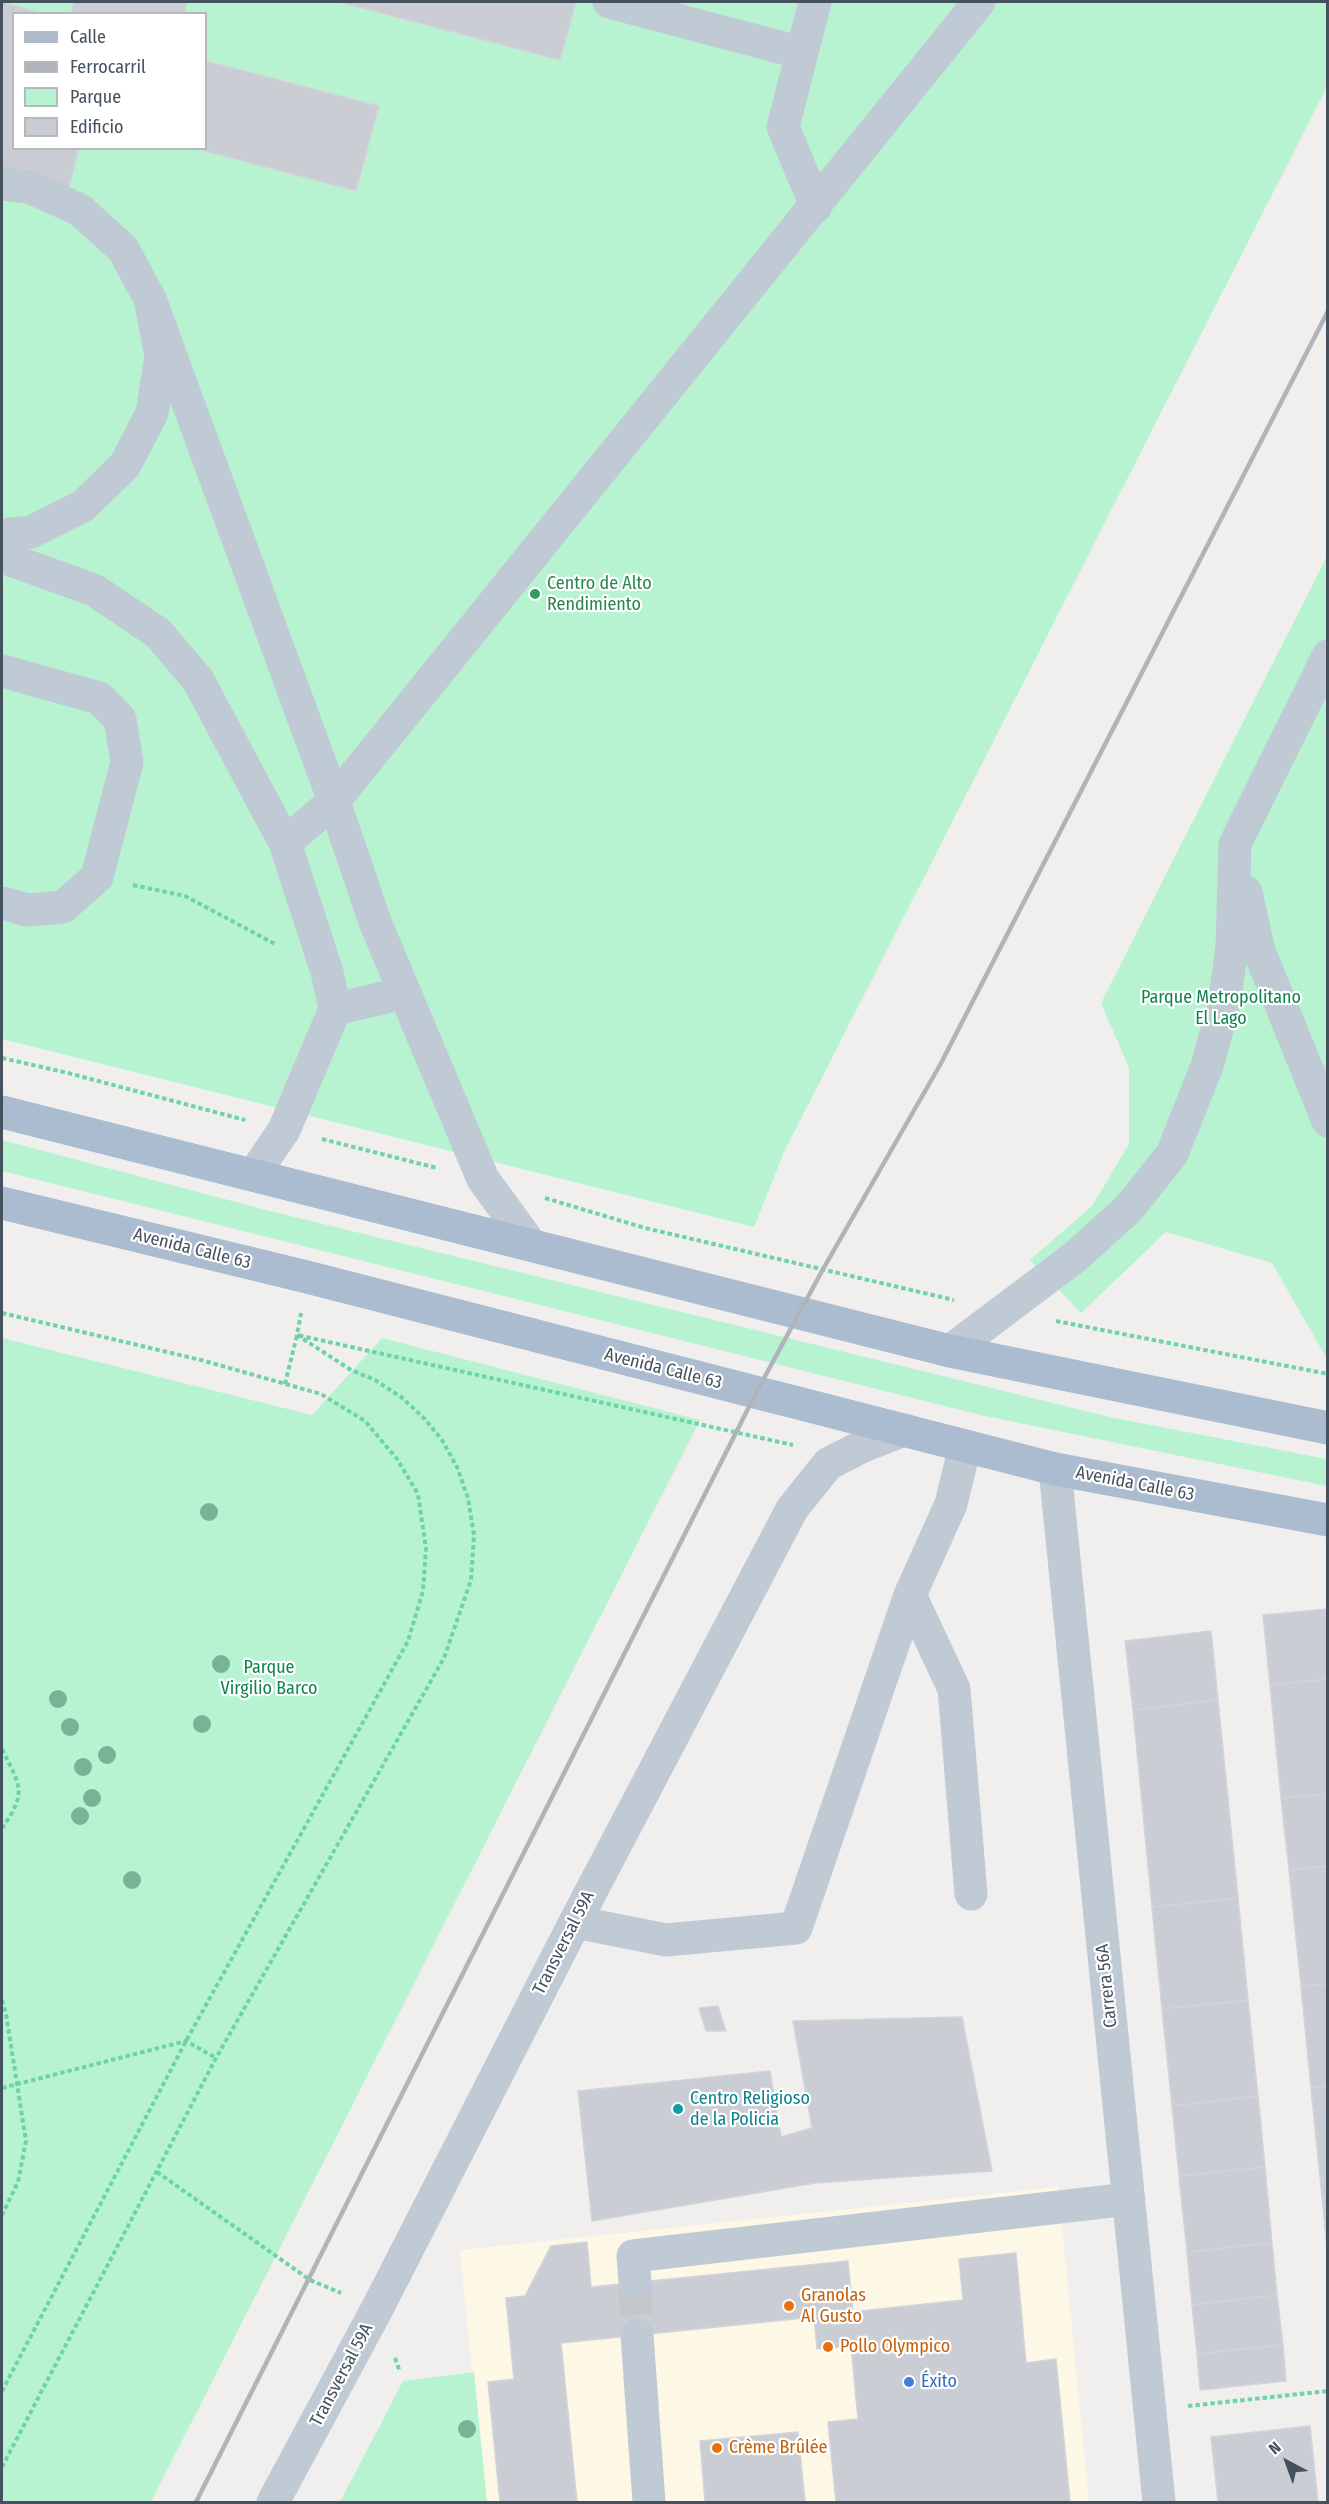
<!DOCTYPE html>
<html>
<head>
<meta charset="utf-8">
<style>
	body { margin:0 }
	#map { position:relative; width:1329px; height:2504px; overflow:hidden; background:#f1eeee; font-family:"Fira Sans Condensed",sans-serif }
	canvas { display:block }
	.frame { position:absolute; inset:0; border:3px solid #45515d; pointer-events:none }
	.legend { position:absolute; left:12px; top:12px; width:195px; height:138px; box-sizing:border-box; background:#fff; border:2px solid #b5b9be; margin:0; padding:8px 10px; list-style:none; font-size:18px; color:#45515d }
	.legend li { display:flex; align-items:center; gap:12px; height:30px }
	.legend b { width:30px; border:2px solid #b5b9be }
	.north { position:absolute; left:1257px; top:2432px; width:60px; height:60px; -webkit-text-stroke:4px #fff; paint-order:stroke; rotate:319deg; font-size:16px; font-weight:700; line-height:24px; text-align:center; color:#45515d }
	.north::after { content:''; display:block; margin:auto; width:21px; height:27px; background:#45515d; clip-path:polygon(50% 0,100% 100%,50% 72%,0 100%) }
</style>
</head>
<body>
<div id="map">
<canvas width="1329" height="2504"></canvas>
<div class="frame"></div>
<ul class="legend">
<li><b style="height:8px;background:#abbcd0"></b>Calle</li>
<li><b style="height:8px;background:#b0b3b9"></b>Ferrocarril</li>
<li><b style="height:16px;background:#b8f3d1"></b>Parque</li>
<li><b style="height:16px;background:#cacdd3"></b>Edificio</li>
</ul>
<div class="north">N</div>
</div>
<script>
const context = document.querySelector('canvas').getContext('2d');
context.lineJoin = 'round';
function fill(path, color) { context.fillStyle = color; context.fill(path, 'evenodd'); }
function strokePath(path, color, width, dash) { context.strokeStyle = color; context.lineWidth = width; context.lineCap = dash ? 'butt' : 'round'; context.setLineDash(dash || []); context.stroke(path); }
function label(font, color, halo, rows, align = 'center') {
  context.font = font + ' "Fira Sans Condensed",sans-serif'; context.lineWidth = 4.5; context.setLineDash([]); context.textBaseline = 'middle'; context.strokeStyle = halo; context.fillStyle = color; for (const [text, x, y, turn = 0] of rows) {
    context.save(); context.translate(x, y); context.rotate((+turn || 0) * Math.PI / 180); context.textAlign = isNaN(turn) ? turn : align; if (halo) context.strokeText(text, 0, 0); context.fillText(text, 0, 0); context.restore();
  }
}
fill(new Path2D(`
	M1058,2187L1089,2502H485L460,2250Z`), '#fdf7e6');
fill(new Path2D(`
	M2,2H1327V87L784,1152L754,1227L2,1039ZM14,14H206V148H14Z
	M1327,556V1359L1272,1263L1166,1232L1081,1313L1030,1260L1092,1206L1129,1144V1068L1101,1003Z
	M2,1140L266,1210L1114,1418L1327,1459V1486L985,1416L2,1171Z
	M2,1338L312,1415L382,1338L700,1420L151,2502H2Z
	M474,2372L487,2502H340L403,2381Z`), '#b8f3d1');
const building = new Path2D(`
	M2,2L44,14H14V148H79L67,195L2,169Z
	M74,2H187L184,14H71Z
	M339,2H576L560,60Z
	M206,61L379,106L356,191L194,148H206Z
	M1328,1609V1679L1270,1685L1263,1615Z
	M1211,1631L1218,1700L1133,1710L1125,1641Z
	M1328,1679V1794L1281,1798L1270,1685Z
	M1218,1700L1238,1898L1152,1907L1133,1710Z
	M1328,1794V1866L1289,1870L1281,1798Z
	M1328,1866V1984L1301,1986L1289,1870Z
	M1238,1898L1248,2000L1162,2009L1152,1907Z
	M1328,1984V2086L1311,2088L1301,1986Z
	M1248,2000L1258,2096L1172,2106L1162,2009Z
	M718,2006L726,2031H706L699,2008Z
	M962,2017L992,2171L815,2183L592,2221L578,2091L770,2071L781,2137L812,2128L793,2021Z
	M1328,2086V2257L1311,2088Z
	M1258,2096L1265,2167L1179,2176L1172,2106Z
	M1265,2167L1272,2243L1187,2252L1179,2176Z
	M587,2242L591,2287L848,2261L853,2313L561,2343L577,2502H500L488,2382L514,2379L506,2298L525,2296L551,2246Z
	M1272,2243L1277,2295L1192,2305L1187,2252Z
	M1016,2253L1026,2363L1056,2359L1070,2502H836L828,2422L858,2419L851,2346L817,2349L814,2316L963,2300L959,2259Z
	M1277,2295L1283,2345L1197,2354L1192,2305Z
	M1283,2345L1286,2381L1200,2390L1197,2354Z
	M1310,2426L1318,2502H1218L1211,2437Z
	M798,2432L805,2502H705L700,2441Z`);
fill(building, '#cacdd3');
strokePath(building, '#d2d4da', 1.5);
strokePath(new Path2D(`
	M635,2282L637,2335`), '#c6c7ca', 33, [33, 16]);
strokePath(new Path2D(`
	M133,885L185,896L277,945
	M2,1058L68,1073L245,1120
	M322,1139L437,1168
	M545,1198L645,1228L954,1300
	M2,1313L201,1360L321,1394L365,1421L397,1459L418,1494L426,1549L423,1591L408,1641L186,2041L2,2391
	M1056,1321L1328,1374
	M285,1384L297,1335L793,1445
	M2,1749C20,1786 28,1792 2,1828
	M2,2000L6,2014L26,2141L18,2182L2,2215
	M2,2088L186,2041L216,2058
	M157,2172L310,2280L341,2293
	M395,2358L400,2372
	M1188,2406L1328,2391
	M2,2467L216,2058L444,1658L471,1580L474,1535L468,1498L457,1467L442,1440L424,1418L401,1397L375,1380L351,1370L297,1335L301,1313`), '#6dd4a5', 4, [4.5, 3]);
strokePath(new Path2D(`
	M609,2L802,53
	M815,2L783,127L816,206
	M2,184L29,187L80,210L123,249L150,299L161,356L152,413L125,465L83,506L31,532L2,535
	M150,299L334,801L375,922L483,1179L531,1245
	M2,557L94,590L158,633L198,680L285,843L327,972L335,1009L284,1130L254,1174
	M2,671L99,698L120,719L127,762L97,877L63,907L27,910L2,903
	M285,843L334,801L979,2
	M1246,892L1259,951L1328,1121
	M335,1009L404,993
	M950,1351L1075,1257L1129,1208L1172,1154L1207,1066L1224,1005L1232,947L1235,844L1328,656
	M1055,1469L1159,2502
	M910,1595L954,1689L971,1894
	M575,1922L666,1940L796,1928L910,1595L951,1504L965,1446
	M635,2282L633,2256L1129,2199
	M637,2335L649,2502
	M273,2502L377,2309L575,1922L792,1509L828,1464L861,1447L904,1430`), '#c0cad5', 33);
strokePath(new Path2D(`
	M2,1112L950,1351L1328,1428
	M2,1203L307,1277L1055,1469L1328,1520`), '#abbcd0', 33);
strokePath(new Path2D(`
	M196,2502L756,1393L822,1271L940,1065L1328,311`), '#b0b3b9', 4.5);
context.fillStyle = '#75b496';
for (const [x, y] of [
	[209,1512],
	[221,1664],
	[58,1699],
	[202,1724],
	[70,1727],
	[107,1755],
	[83,1767],
	[92,1798],
	[80,1816],
	[132,1880],
	[467,2429]
]) { context.beginPath(); context.arc(x, y, 9, 0, 2 * Math.PI); context.fill(); }
for (const [x, y, r, color] of [
	[535,594,6,"#2e9e5b"],
	[678,2109,6,"#0f9aa8"],
	[789,2306,6,"#e8710a"],
	[828,2347,6,"#e8710a"],
	[909,2382,6,"#3f7fe0"],
	[717,2448,6,"#e8710a"]
]) { const dot = new Path2D(); dot.arc(x, y, r, 0, 2 * Math.PI); context.fillStyle = color; context.fill(dot); strokePath(dot, '#fff', 2); }
label('18px', '#27864d', '#fff', [
	["Centro de Alto",547,584],
	["Rendimiento",547,605]
], 'left');
label('18px', '#0f854e', '#fff', [
	["Parque Metropolitano",1221,998],
	["El Lago",1221,1019],
	["Parque",269,1668],
	["Virgilio Barco",269,1689]
]);
label('18px', '#45515d', '#fff', [
	["Avenida Calle 63",192,1249,14],
	["Avenida Calle 63",663,1369,14],
	["Avenida Calle 63",1135,1484,11],
	["Transversal 59A",564,1943,-63],
	["Carrera 56A",1107,1986,-96],
	["Transversal 59A",342,2375,-62]
]);
label('18px', '#0d838f', '#fff', [
	["Centro Religioso",690,2099],
	["de la Policia",690,2120]
], 'left');
label('18px', '#c56008', '#fff', [
	["Granolas",801,2296],
	["Al Gusto",801,2317],
	["Pollo Olympico",840,2347],
	["Crème Brûlée",729,2448]
], 'left');
label('18px', '#366cbe', '#fff', [
	["Éxito",921,2382]
], 'left');
</script>
</body>
</html>
